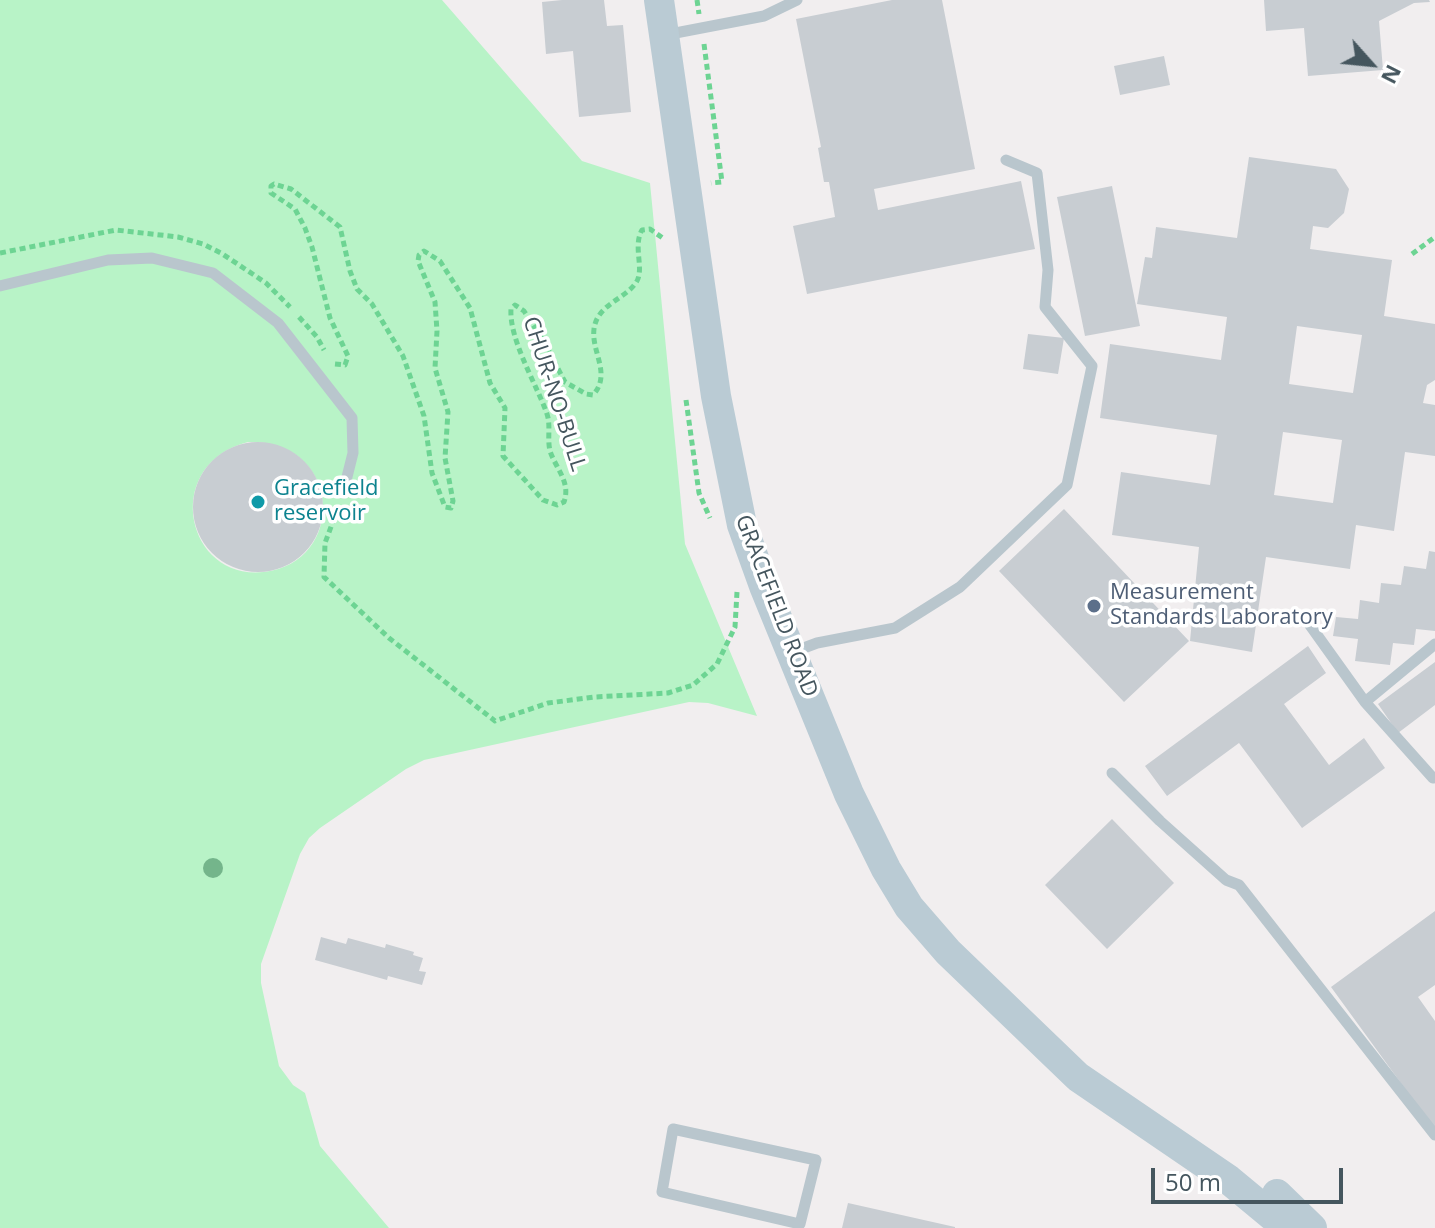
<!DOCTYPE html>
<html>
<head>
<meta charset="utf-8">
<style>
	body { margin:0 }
	#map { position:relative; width:1435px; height:1228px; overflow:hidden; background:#f1eeef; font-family:"Open Sans",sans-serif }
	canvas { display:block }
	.north { position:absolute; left:1331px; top:24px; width:80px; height:80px; -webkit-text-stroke:6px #fff; paint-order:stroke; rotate:117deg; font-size:22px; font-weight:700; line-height:32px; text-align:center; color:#45565e }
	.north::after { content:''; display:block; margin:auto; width:28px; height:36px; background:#45565e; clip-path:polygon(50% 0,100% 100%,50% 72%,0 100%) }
	.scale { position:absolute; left:1151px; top:1168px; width:192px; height:36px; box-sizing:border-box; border:4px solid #45565e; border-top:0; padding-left:10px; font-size:24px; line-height:28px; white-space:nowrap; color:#45565e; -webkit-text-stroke:6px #fff; paint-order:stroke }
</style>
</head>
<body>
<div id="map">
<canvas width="1435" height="1228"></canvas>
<div class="north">N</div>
<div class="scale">50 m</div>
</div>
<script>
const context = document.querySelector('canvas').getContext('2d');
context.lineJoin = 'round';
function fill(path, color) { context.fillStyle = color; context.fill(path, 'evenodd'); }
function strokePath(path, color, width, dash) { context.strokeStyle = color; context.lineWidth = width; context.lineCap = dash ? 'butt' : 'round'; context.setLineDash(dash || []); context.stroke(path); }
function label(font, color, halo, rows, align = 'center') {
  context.font = font + ' "Open Sans",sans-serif'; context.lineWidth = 7; context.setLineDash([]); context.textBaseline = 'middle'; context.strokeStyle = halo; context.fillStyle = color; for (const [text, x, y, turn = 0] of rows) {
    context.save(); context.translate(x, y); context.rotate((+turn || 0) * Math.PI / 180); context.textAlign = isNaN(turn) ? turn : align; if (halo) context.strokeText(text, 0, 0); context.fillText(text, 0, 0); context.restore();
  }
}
fill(new Path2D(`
	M0,0H442L582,161L650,183L685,544L757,716L708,703L689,702L424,760L406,769L320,828L309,838L300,854L261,964V983L279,1066L293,1085L305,1093L320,1146L389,1228H0ZM248,442C342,439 348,562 264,572C185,581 161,464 248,442Z`), '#b8f3c7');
fill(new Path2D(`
	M562,0H604L607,26L623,25L631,112L579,117L573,51L546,54L542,2Z
	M892,0H942L975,169L874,189L878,210L1021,181L1035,249L807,294L793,226L835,217L829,182H824L818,148L821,147L796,19Z
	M1264,0H1429L1430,2L1414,3L1379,21L1383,70L1308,76L1304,28L1266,31Z
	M1164,56L1170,85L1120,95L1114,66Z
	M1249,157L1336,169L1349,189L1344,213L1328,228L1313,226L1310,249L1392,260L1384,316L1435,324V380L1427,385L1423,403L1435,405V456L1405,452L1394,531L1356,525L1350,569L1266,557L1252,652L1190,641L1199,547L1112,535L1121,472L1210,485L1217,435L1100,418L1110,344L1221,360L1227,317L1137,304L1145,257L1152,258L1156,227L1237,238ZM1297,326L1362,335L1353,393L1289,384ZM1283,432L1342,440L1333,503L1274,495Z
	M1112,186L1140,326L1085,336L1057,197Z
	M1028,334L1064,338L1058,374L1023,369Z
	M193 507a65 65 0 1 1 130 0a65 65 0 1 1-130 0Z
	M1064,509L1189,641L1124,702L999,571Z
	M1429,551L1435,552V631L1416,629L1414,645L1393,643L1390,665L1355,661L1358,639L1333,636L1336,617L1358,619L1360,600L1379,603L1381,583L1401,585L1404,566L1426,569Z
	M1308,646L1326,673L1284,704L1329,765L1364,738L1385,768L1302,828L1239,743L1167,796L1145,766Z
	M1435,662V705L1398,733L1378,704Z
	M1112,819L1174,883L1107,949L1045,885Z
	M1435,911V985L1418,997L1435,1021V1130L1331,987Z
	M321,937L346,944L348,938L385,948L386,944L414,952L413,955L423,958L419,971L426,972L422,985L388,976L387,980L315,960Z
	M848,1203L955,1227V1228H842Z`), '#c8cdd2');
strokePath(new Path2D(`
	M697,0L699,14
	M704,44L722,182L711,183
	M0,253L116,230L178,237L203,244L221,253L266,283L290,307
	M1412,254L1435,237
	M299,317L317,337L324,350
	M335,364L345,365L348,356L330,318L312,247L305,228L295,209L271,193V186L274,184L291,189L340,227L350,271L357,289L372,304L403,356L424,416L432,473L445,507L451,508L453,501L445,458L448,412L435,368L437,331L435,302L418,261L419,255L424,251L440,261L470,308L490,383L505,408L503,456L543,500L557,505L564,502C571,482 556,469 550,451C547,438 551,426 547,414C537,385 509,340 511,309L515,305L524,311L543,340L565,382L586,394L593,395C612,374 591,352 594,329C597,305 623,300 635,284C646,271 632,247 642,230L650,229L664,239
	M686,400L699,493L710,518
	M338,508L325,543L324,577L389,638L495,721L548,703L595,697L668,693L693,685L717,664L735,627L737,592`), '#6dd493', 5, [6, 4]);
strokePath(new Path2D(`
	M665,35L764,16L797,0
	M0,286L108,260L152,258L213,273L278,323L352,418L353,453L343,493
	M1307,621L1365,702L1433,778
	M793,652L817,643L895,628L960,587L1067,485L1092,366L1045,307L1048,270L1037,173L1006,160
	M1365,702L1435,644
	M1112,773L1160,821L1226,880L1239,885L1435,1135
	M673,1129L816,1160L800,1224L662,1192Z`), '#b9c6cd', 11);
strokePath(new Path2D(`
	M659,0L716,396L742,525L764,586L849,794L886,869L909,907L948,952L1078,1077L1229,1180L1287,1228
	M1277,1194L1312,1228`), '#bacbd4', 30);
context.fillStyle = '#74b58b';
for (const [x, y] of [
	[213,868]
]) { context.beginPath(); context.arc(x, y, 10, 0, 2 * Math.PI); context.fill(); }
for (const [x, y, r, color] of [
	[258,502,8,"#0f9aa8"],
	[1094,606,8,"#5c6f8a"]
]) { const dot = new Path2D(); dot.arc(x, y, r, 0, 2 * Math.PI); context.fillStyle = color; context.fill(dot); strokePath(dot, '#fff', 3); }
label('22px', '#45565e', '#fff', [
	["CHUR-NO-BULL",554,394,72],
	["GRACEFIELD ROAD",776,606,69]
]);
label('22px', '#0d838f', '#fff', [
	["Gracefield",274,489],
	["reservoir",274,514]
], 'left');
label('22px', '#4e5e75', '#fff', [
	["Measurement",1110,593],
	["Standards Laboratory",1110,618]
], 'left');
</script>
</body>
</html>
